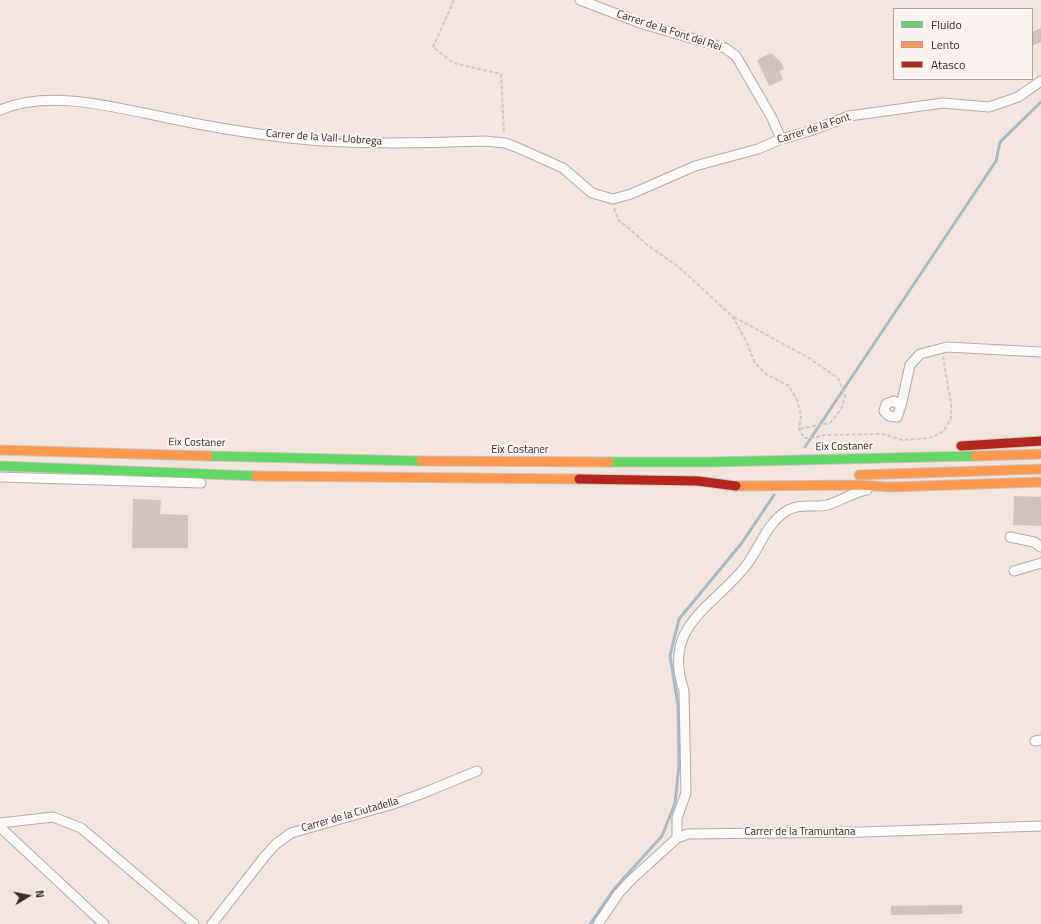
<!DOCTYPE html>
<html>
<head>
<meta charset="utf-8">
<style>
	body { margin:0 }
	#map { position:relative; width:1041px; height:924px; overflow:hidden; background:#f4e4de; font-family:"Titillium Web",sans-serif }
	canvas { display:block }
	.legend { position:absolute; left:893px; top:8px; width:140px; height:72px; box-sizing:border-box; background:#faf3f0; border:1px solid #ada4a0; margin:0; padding:5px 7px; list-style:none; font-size:12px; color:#3a2e28 }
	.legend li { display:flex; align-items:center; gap:8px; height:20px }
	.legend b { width:20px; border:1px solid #ada4a0 }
	.north { position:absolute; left:8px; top:876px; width:40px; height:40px; -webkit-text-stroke:3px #faf3f0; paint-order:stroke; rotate:80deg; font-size:11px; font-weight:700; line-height:16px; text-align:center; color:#3a2e28 }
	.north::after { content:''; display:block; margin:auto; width:14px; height:18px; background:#3a2e28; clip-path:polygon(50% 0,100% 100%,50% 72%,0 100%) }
</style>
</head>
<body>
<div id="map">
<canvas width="1041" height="924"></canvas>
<ul class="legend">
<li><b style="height:5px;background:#63d668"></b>Fluido</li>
<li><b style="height:5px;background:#ff974d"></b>Lento</li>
<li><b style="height:5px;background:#b3261e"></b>Atasco</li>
</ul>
<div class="north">N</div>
</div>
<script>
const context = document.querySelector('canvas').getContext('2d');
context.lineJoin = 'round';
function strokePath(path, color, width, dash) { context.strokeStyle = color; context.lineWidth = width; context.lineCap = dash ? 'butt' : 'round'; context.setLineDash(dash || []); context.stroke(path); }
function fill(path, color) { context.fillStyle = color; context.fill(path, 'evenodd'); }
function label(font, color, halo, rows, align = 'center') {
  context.font = font + ' "Titillium Web",sans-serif'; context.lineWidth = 4; context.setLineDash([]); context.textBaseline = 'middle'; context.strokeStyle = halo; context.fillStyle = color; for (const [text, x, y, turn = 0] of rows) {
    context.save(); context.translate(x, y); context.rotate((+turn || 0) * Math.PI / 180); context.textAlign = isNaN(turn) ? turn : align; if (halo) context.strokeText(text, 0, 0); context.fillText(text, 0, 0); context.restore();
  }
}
strokePath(new Path2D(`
	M805,447L996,161L1000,142L1041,102
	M590,924L614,889L662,836L675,803L679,765L678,705L670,656L679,619L741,544L774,495`), '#a6bac9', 3);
fill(new Path2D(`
	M1041,28V42L1032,46V32Z
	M771,53L781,62L784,69L779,71L783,80L769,86L757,60Z
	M1014,496L1041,497V526L1013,525Z
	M133,499L161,500L160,514L188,515V548H132Z
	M962,905L963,914L891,915V906Z`), '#d1c4bf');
const street = new Path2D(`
	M580,0L643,24L725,48L736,56L772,118L781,139
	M0,110C50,89 113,107 163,117C205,126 247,133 289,138C353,145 420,143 485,141L505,143L516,147L563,168L592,193L613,199L631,194L695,166L758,149L781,139L810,131L849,116L943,103L989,107L1018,97L1041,81
	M901,406L894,401L886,404L884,411L889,416L897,417L901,406L910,365L920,354L947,347L1041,352
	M0,477L201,483
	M1010,537L1034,542L1041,547
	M1014,571L1041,563
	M1035,741L1041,740
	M0,823L53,817L81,828L194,924
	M0,827L104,924
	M677,838V818L686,793L684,691C662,626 710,610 745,567C760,548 766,523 788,510C801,503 814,508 827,505C841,501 853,492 867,490
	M212,924L265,856L276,844L291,833L390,805L421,794L477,771
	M598,924L619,893L631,880L677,838L688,834L862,832L1041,826`);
const fast = new Path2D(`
	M208,456L421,461
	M609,462H712L975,456
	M0,466L256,476`);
const slow = new Path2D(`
	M0,450L208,456
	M975,456L1041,454
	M421,461L609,462
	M859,475L1041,469
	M256,476L579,479
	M736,486L860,485L891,487L1041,482`);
const jam = new Path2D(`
	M961,446L1041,441
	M579,479L698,481L736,486`);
strokePath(street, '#b6aaa5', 11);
strokePath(fast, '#ccc4c0', 11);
strokePath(slow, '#ccc4c0', 11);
strokePath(jam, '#ccc4c0', 11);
strokePath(new Path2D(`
	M454,0L433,47L453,63L501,74L504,134
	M614,208L619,221L630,229L646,244L680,268L733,317L747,343L755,363L766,374L789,386L797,400L801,415L799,429L804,438H813L824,435L883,434L902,440L919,439L933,437L944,431L951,418V404L943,357
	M734,317L809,358L838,378L845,396L841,409L830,423L799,429`), '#cec9c6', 2, [4, 2]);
strokePath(street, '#fdfbfa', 9);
strokePath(fast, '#63d668', 9);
strokePath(slow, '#ff974d', 9);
strokePath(jam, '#b3261e', 9);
label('11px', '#3a2e28', '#faf3f0', [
	["Carrer de la Font del Rei",669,31,18],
	["Carrer de la Font",814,129,-18],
	["Carrer de la Vall-Llobrega",324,138,4],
	["Eix Costaner",197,443,1],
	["Eix Costaner",844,447,-1],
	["Eix Costaner",520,450],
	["Carrer de la Ciutadella",350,815,-16],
	["Carrer de la Tramuntana",800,832]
]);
</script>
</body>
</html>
